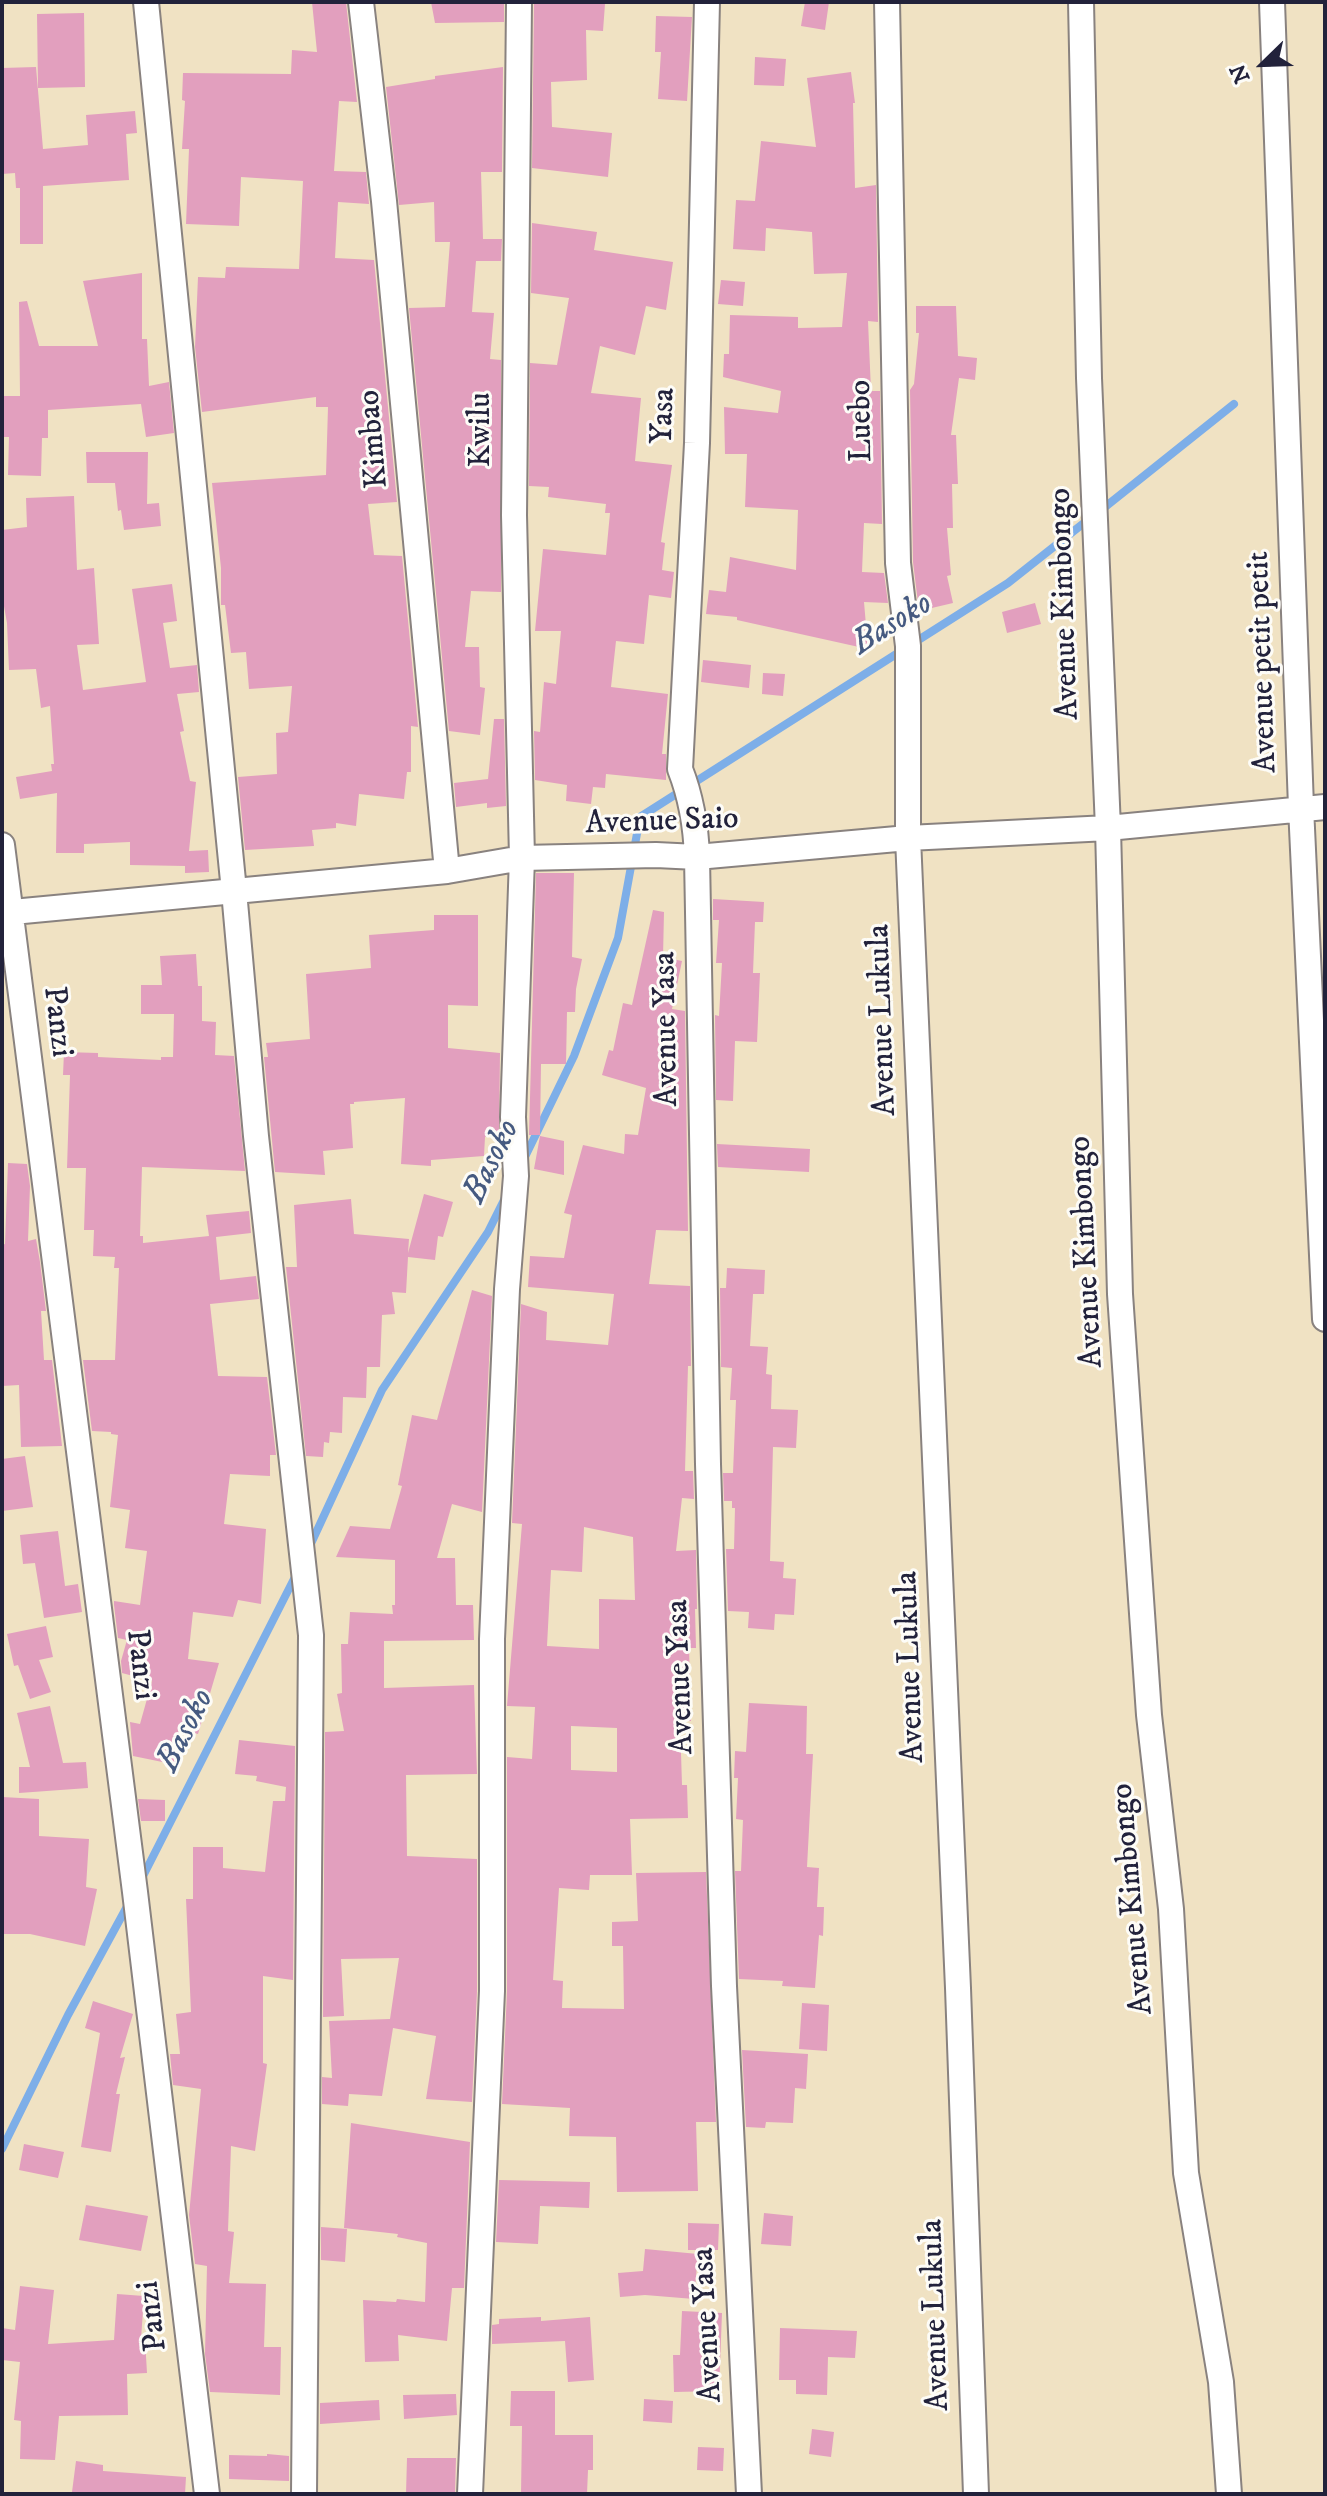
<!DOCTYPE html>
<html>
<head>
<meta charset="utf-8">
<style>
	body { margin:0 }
	#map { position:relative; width:1327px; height:2496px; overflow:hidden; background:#f0e2c3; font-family:"IM FELL DW Pica",serif }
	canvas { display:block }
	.frame { position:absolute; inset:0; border:4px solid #22223b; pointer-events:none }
	.north { position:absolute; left:1223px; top:24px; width:80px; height:80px; -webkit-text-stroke:6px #fdfcf7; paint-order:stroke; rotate:247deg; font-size:22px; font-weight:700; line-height:32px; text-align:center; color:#22223b }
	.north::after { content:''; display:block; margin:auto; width:28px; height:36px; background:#22223b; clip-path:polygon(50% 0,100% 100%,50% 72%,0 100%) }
</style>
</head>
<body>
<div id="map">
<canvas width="1327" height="2496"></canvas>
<div class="frame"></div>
<div class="north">N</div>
</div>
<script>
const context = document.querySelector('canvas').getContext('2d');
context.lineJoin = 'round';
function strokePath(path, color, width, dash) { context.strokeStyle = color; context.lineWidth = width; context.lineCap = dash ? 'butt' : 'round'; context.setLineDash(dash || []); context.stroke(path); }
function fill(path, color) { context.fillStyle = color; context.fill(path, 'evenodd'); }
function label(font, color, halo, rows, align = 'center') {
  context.font = font + ' "IM FELL DW Pica",serif'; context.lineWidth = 6; context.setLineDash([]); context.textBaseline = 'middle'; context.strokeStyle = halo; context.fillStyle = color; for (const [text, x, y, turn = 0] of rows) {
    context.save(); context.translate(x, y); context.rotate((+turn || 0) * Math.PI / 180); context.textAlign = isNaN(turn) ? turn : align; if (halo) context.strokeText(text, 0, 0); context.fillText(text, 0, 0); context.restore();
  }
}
strokePath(new Path2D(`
	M1100,511L1234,404
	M522,1163L574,1056L618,938L640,817L1008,583L1089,519
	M308,1550L382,1390L488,1232L506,1196
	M140,1882L297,1573
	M2,2149L68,2015L130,1901`), '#7daee8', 8);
fill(new Path2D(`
	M312,2H346L357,102L339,101L334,171L366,172L369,204L338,202L335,258L374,260L397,502L368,504L374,555L402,556L418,727L411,726V772H407L404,799L359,794L356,826L336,823V828L312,830L314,846L245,850L238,777L277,774L276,733L288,732L292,686L249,689L246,652L231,653L225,605H221V568L212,483L326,475L328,407H316V397L202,412L195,347L198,277L225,278L226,267L299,269L303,181L241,177L239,226L186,224L189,149H182L185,101L182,100L183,73L291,74L292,50L317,52Z
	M431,2H504V22L435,23Z
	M534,2L605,4L603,31L586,30L587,80L551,82L552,127L612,133L608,177L532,168Z
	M805,2H829L825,30L801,26Z
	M84,13L85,87L38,88L37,14Z
	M656,16L692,17L687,101L658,99L661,52H655Z
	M755,57L786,59L784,86L754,85Z
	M36,67L43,149L88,145L86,115L135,111L137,133L126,134L129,180L43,186V244H20V188H16L15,173L2,174V68Z
	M503,67L502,172H481L483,239H502L501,261H476L472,312L494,313L490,359L501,360V592L471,591L465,647H479L480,687L485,688L480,735L449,731L409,308L445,307L450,242H435L434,202L399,205L386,87L435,79V76Z
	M851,72L855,103H853L855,188L876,185L878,322L868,321L871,391H880L882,524L864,523L862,572L884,573L888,603L864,602L868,649L737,620V617L706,614L709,590L726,592L730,557L796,570L798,510L745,507L747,454H725L724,407L778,413L781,391L723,377L724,354H729L730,315L798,317V328L842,327L847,273L814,274L812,232L766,228L765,251L733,249L736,200L755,201L761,141L816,147L807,78Z
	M532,223L597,232L594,250L673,262L666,310L646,306L635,355L600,346L591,393L641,398L635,461L672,465L661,542L665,543L662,570L674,572L671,598L649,595L644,644L616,641L611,687L668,694L662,754H666V780L606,774L605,788L593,787L591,804L566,801L567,785L535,780L534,731L540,732L544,682L556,684L561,631H535L543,549L606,555L610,513H605L606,504L548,497L549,487L529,486L530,363L557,365L569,298L531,293Z
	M142,273V339H147L149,386L169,382L174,433L146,437L141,404L48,410V438H42L41,476L8,475L9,437H2V396H20L19,302L27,301L39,346H98L83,281Z
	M721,280L745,282L743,306L718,304Z
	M916,306H956L958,356L977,358L975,380L959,378L951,435H956L958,484H952L953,528H947L951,575L947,576L953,603L919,611L913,562L910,390L914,384L919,333H916Z
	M86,452H148L147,504L159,503L161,526L124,530L121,510L118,511L115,483H87Z
	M74,496L77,570L94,568L99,644L77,645L83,690L146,682L132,589L172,584L177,621L163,623L170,668L197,665L199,692L177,694L184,731L180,732L190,781L196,782L189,851L208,850L209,872L185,873V866L130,865V842L84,844V853H56L57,793L20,799L16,777L52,771L51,764H54L50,706L41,708L36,669L9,670L7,623L2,595V530L27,527L26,498Z
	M1035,603L1041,624L1007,633L1002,612Z
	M703,660L751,665L749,688L701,682Z
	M763,673L785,674L783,696L762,694Z
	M494,719H504L506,806L487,808V803L456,807L454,783L488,779Z
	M536,873H574L572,957L582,959L576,989L575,1012H567L566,1064H541L540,1135H529Z
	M713,899L764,902L763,922H755L753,973H760L757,1042L735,1041L733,1101L716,1100L715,1015L719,1016L722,963H716L719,920H713Z
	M653,910L664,912L663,957L682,961L672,1009L685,1011L688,1231L656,1230L649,1284L690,1286L691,1366H688L685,1471H693L694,1499L682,1498L676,1551L696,1550L697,1609H695L696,1648H689L691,1721H680L682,1785H687L688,1818L630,1819L632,1875H590L589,1890L559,1888L553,1980L563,1981L562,2008L624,2009L623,1946H612V1922L638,1921L636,1873L706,1872L716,2122H696L698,2191L617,2192L616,2137L569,2136L570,2108L502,2104L507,1991V1757L532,1759L535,1707L507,1706L522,1524L512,1523L521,1304L547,1312L546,1340L608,1345L614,1294L528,1287L530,1256L564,1258L572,1215L564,1213L583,1145L624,1154L625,1134L638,1135L646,1088L602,1075L609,1050L613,1051L623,1003L632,1005ZM584,1527L633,1537L635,1600L599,1599V1649L547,1646L551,1570L582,1572ZM571,1726L617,1728V1772L571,1770Z
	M434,915H478V1006L448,1005V1048L500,1053L499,1136L485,1137L484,1156L431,1160V1166L401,1164L405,1098L354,1102V1104H350L353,1148L323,1151L325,1175L275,1172L264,1057H268L266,1043L310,1039L306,974L371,968L369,935L434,930Z
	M196,954L198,986H202V1021L216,1022L215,1055L234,1056L245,1171L142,1167L140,1236H143V1243L209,1236L206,1215L249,1211L251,1233L216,1237L220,1280L256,1276L259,1299L210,1304L218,1376L267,1377L276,1455H270V1476L230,1474L224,1524L266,1529L261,1604L238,1600L233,1617L193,1612L188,1659L219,1663L198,1734L183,1730L177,1765L133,1756L130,1722L140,1724L152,1681L122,1673L121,1661L127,1640L118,1638L114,1605V1601L140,1605L147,1551L125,1548L130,1510L110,1507L118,1435L111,1434V1432L92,1431L83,1360H115L119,1268H114L115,1257L93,1256L94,1230H84L86,1168H67L70,1075H63L64,1052L98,1053V1057L161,1060V1057H173L174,1014H141V985H162L160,956Z
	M540,1136L564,1141V1175L534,1169Z
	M717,1144L810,1149L809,1172L718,1167Z
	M8,1163L27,1164L30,1186L28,1241L36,1239L40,1262L46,1311H41L44,1360H52L62,1446L21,1447L19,1385L2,1386V1245L5,1244Z
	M424,1194L453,1202L443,1237L438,1236L435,1260L408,1257L406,1293L392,1292L395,1314L382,1315L380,1367H367L366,1398L343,1397L342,1433L330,1432L329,1443L324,1442L323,1457L306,1456L286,1267H297L294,1205L351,1199L354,1234L409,1239L408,1253Z
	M727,1268L765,1270L764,1294H753L750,1346L768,1347L766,1374L772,1375L771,1409L798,1410L796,1448L773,1447L770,1561L784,1562L783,1578L796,1579L794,1615L775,1614L774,1630L748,1628L749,1612L728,1611L726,1549H734L735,1508H732V1501H724L723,1473H733L736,1400H730L732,1368L721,1367L720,1288H726Z
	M472,1290L492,1296L482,1512L452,1504L437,1558H455L456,1605H473L474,1640L384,1641V1688L474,1685L477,1774L406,1775L407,1856L477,1859V1991L472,2102L426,2099L436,2036L393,2028L382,2096L349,2094L348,2106L322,2104V2077L332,2078L329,2021L390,2019L399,1958L341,1959L344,2016L323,2017L325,1732L344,1731L337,1694L342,1693L341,1644H348L350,1612L393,1614L392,1605H395V1560L336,1557L350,1526L390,1529L402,1486L398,1485L412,1415L437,1420Z
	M25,1456L33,1507L2,1511V1459Z
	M58,1531L65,1586L78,1584L82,1612L44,1618L35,1563L23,1564L20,1535Z
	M46,1626L53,1657L39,1660L51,1692L30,1699L18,1665L14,1666L7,1634Z
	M749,1703L807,1706L806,1754H813L807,1867L819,1868L817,1907H824L823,1936L819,1935L815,1988L782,1986L783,1981L739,1979L735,1871H741L743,1820L736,1819L738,1778H734L735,1751L746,1752Z
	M50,1706L63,1763L86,1762L88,1788L19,1793V1767H30L17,1713Z
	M239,1740L295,1746L293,1980L263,1976V2063L267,2064L255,2151L231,2146L228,2231L234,2232L229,2283L266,2284L264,2347H281L280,2395L210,2392L205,2354L207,2266L195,2264L189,2215L201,2089L173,2085L170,2054H180L176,2014L191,2012L186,1899H193V1847H223V1868L265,1872L273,1801H285L286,1787L256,1781L257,1776L235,1774Z
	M2,1797L39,1799V1836L89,1839L86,1887L97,1889L85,1946L30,1934H2Z
	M138,1799L165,1800V1821H141Z
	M93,2001L133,2014L120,2058L125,2057L116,2094H120L111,2152L81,2147L100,2033L85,2028Z
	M802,2003L829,2005L827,2051L799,2049Z
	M742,2050L808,2054L806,2089L795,2088L793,2123L766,2122L765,2128L746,2127Z
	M351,2123L470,2142L464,2288H452L447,2341L398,2335L399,2361L365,2362L363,2300L396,2302L397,2299L425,2302L427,2243L397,2237L398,2234L344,2228Z
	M24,2144L64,2152L58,2178L19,2170Z
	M499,2180L590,2182L589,2208L540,2206L538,2244L496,2242Z
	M86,2205L148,2216L141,2251L79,2240Z
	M764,2213L793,2216L791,2246L761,2244Z
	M688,2223L719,2224L718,2250H688Z
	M321,2227L347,2229L345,2262L321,2260Z
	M645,2249L698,2254L694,2299L645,2295L620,2297L618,2273L643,2271Z
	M20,2286L54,2290L48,2344L114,2340L117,2294L144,2296L141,2339H145L147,2373L127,2374L128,2415L59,2416L55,2460L20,2459L21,2421L14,2420L20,2362L2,2360V2328L15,2330Z
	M682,2311L722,2313L719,2391L674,2392L673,2355H680Z
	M541,2317V2321L590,2317L594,2380L568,2382L565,2341L492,2344V2325L499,2324V2319Z
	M780,2328L857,2331L855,2358L828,2357L827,2395L796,2394V2380H779Z
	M511,2391H555V2435H593V2470H588L587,2494H521L522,2426H510Z
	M456,2394L457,2415L404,2419L403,2395Z
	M644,2399L673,2401L672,2423L643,2421Z
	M379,2400L380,2420L320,2424V2403Z
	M812,2429L834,2432L831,2457L809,2454Z
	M698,2447L724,2448L723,2471L697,2470Z
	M267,2454L289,2456V2481L229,2479V2455L267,2456Z
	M407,2458H456L455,2494H406Z
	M76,2461L103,2465V2471L186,2477L185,2494L72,2492Z`), '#e29fbe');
const street = new Path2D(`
	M146,2L234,891L256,1136L311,1635L304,2494
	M361,2L384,201L447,871
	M707,2L697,443L680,769C691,797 696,827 697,857L708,1464L724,1986L749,2494
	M887,2L898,563L908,646V838L958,1988L976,2494
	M1081,2L1089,378L1108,828L1120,1294L1149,1715L1171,1909L1186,2173L1221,2382L1229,2494
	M1272,2L1301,807L1325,1319
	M2,845L135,1892L207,2494
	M2,913L447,871L522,858L656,855L697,857L908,838L1108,828L1325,807
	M470,2494L492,1991V1639L507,1289L516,1176L513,1117L522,858L514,515L519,2`);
strokePath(street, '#89827f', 28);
strokePath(street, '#fff', 24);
label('32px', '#22223b', '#fdfcf7', [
	["Yasa",665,416,-88],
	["Luebo",863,421,-91],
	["Kwilu",482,430,-90],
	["Kimbao",375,439,-95],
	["Avenue Kimbongo",1066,604,-92],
	["Avenue petit petit",1264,662,-92],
	["Avenue Saio",662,823,-2],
	["Avenue Lukula",884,1020,-92],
	["Panzi",56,1022,83],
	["Avenue Yasa",668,1029,-91],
	["Avenue Kimbongo",1088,1252,-93],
	["Panzi",139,1665,83],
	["Avenue Lukula",912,1667,-92],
	["Avenue Yasa",682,1677,-92],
	["Avenue Kimbongo",1134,1899,-95],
	["Avenue Lukula",937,2315,-92],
	["Panzi",154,2316,-97],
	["Avenue Yasa",709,2325,-93]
]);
label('italic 34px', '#465a80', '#fdfcf7', [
	["Basoko",893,625,-32],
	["Basoko",493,1162,-64],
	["Basoko",187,1731,-63]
]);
</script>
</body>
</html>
